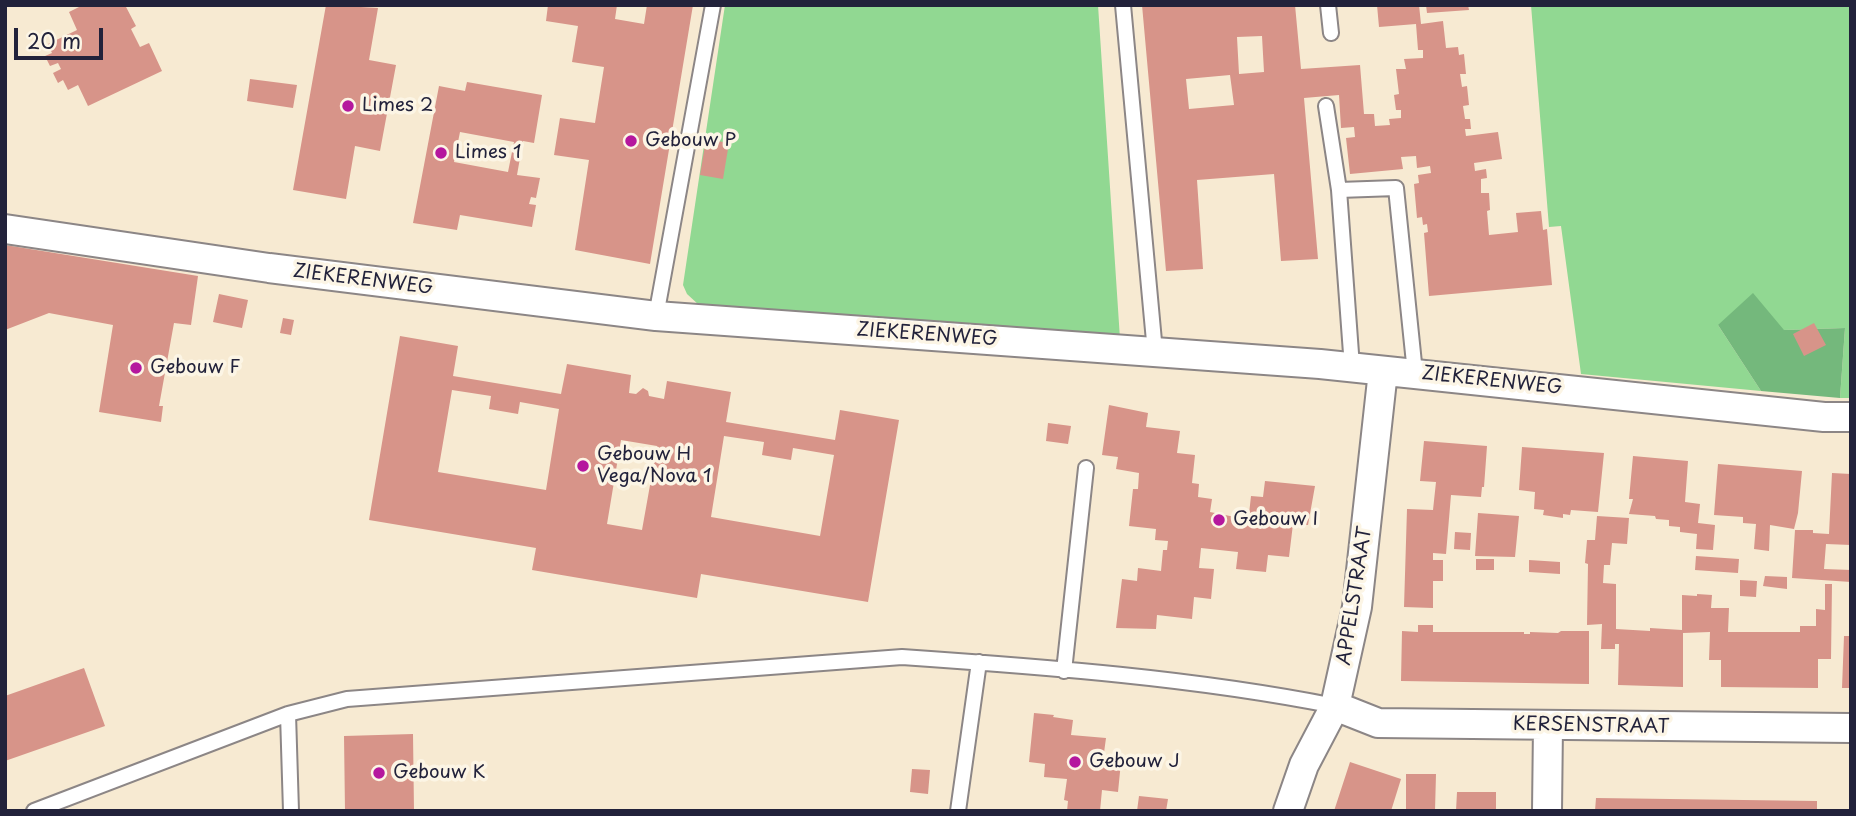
<!DOCTYPE html>
<html>
<head>
<meta charset="utf-8">
<style>
	body { margin:0 }
	#map { position:relative; width:1856px; height:816px; overflow:hidden; background:#f7ead2; font-family:"Playpen Sans",sans-serif }
	canvas { display:block }
	.frame { position:absolute; inset:0; border:7px solid #22223b; pointer-events:none }
	.scale { position:absolute; left:14px; top:28px; width:89px; height:32px; box-sizing:border-box; border:4px solid #22223b; border-top:0; padding-left:9px; font-size:21px; line-height:24px; white-space:nowrap; color:#22223b; -webkit-text-stroke:5px #fcf5e5; paint-order:stroke }
</style>
</head>
<body>
<div id="map">
<canvas width="1856" height="816"></canvas>
<div class="frame"></div>
<div class="scale">20 m</div>
</div>
<script>
const context = document.querySelector('canvas').getContext('2d');
context.lineJoin = 'round';
function fill(path, color) { context.fillStyle = color; context.fill(path, 'evenodd'); }
function strokePath(path, color, width, dash) { context.strokeStyle = color; context.lineWidth = width; context.lineCap = dash ? 'butt' : 'round'; context.setLineDash(dash || []); context.stroke(path); }
function label(font, color, halo, rows, align = 'center') {
  context.font = font + ' "Playpen Sans",sans-serif'; context.lineWidth = 7; context.setLineDash([]); context.textBaseline = 'middle'; context.strokeStyle = halo; context.fillStyle = color; for (const [text, x, y, turn = 0] of rows) {
    context.save(); context.translate(x, y); context.rotate((+turn || 0) * Math.PI / 180); context.textAlign = isNaN(turn) ? turn : align; if (halo) context.strokeText(text, 0, 0); context.fillText(text, 0, 0); context.restore();
  }
}
fill(new Path2D(`
	M725,5H1098L1120,339L699,305L687,294L683,285Z
	M1531,5H1851V398H1840L1845,328L1784,330L1718,325L1761,391L1581,374L1561,226L1549,227Z`), '#91d892');
fill(new Path2D(`
	M1753,293L1784,330L1845,328L1840,398L1761,391L1718,325Z`), '#74b87c');
fill(new Path2D(`
	M83,5H125L136,26L131,29L140,47L149,43L162,71L88,106L78,85L68,90L63,80L58,83L53,73L61,69L58,63L50,66L45,56L52,53L48,44L77,30L69,12Z
	M326,5L378,8L369,60L396,65L380,151L355,146L346,199L293,190Z
	M548,5H617L615,19L644,24L647,5H693L650,264L575,250L589,160L554,155L560,118L595,123L604,67L572,62L578,26L546,21Z
	M1142,5H1180V7L1295,5L1301,69L1360,65L1364,114H1374L1375,126L1390,125L1389,119L1401,118V110H1396L1394,95L1399,94L1396,69H1406L1404,59L1423,58V50H1418L1416,24L1379,27L1377,5H1419L1421,24L1443,21L1446,48L1458,47L1459,55L1464,54L1466,74H1460L1462,87L1467,86L1469,105L1463,106L1465,119H1470L1471,129H1465L1466,136L1498,132L1502,159L1474,163L1475,171L1486,169L1487,178L1481,179V193H1489L1490,210L1487,211L1489,235L1518,232L1516,213L1541,211L1543,230L1547,229L1552,285L1429,296L1424,233L1428,232L1427,224L1423,225L1422,217L1417,218L1414,184L1419,183L1418,175L1431,173L1430,166L1417,168L1416,156L1401,157L1403,169L1350,174L1346,138L1355,137L1354,127L1341,128L1339,95L1304,98L1318,259L1281,261L1274,174L1197,180L1203,269L1166,271ZM1262,36L1264,72L1239,74L1237,37ZM1230,75L1234,105L1189,109L1186,79Z
	M1426,5H1468L1469,10L1427,13Z
	M250,79L297,85L293,108L247,101Z
	M467,82L542,95L534,143L523,141L517,175L540,178L536,198L531,197L529,204L536,205L532,227L460,215L457,230L413,223L439,86L465,91ZM460,132L514,142L508,172L454,162Z
	M706,139L729,143L723,179L700,175Z
	M5,245L198,276L191,325L174,323L159,406H163L161,422L99,412L113,325L49,313L5,330Z
	M219,294L248,300L242,328L213,322Z
	M283,318L294,320L291,335L280,333Z
	M1814,323L1826,345L1804,356L1793,334Z
	M400,336L458,346L453,376L561,394L567,364L631,375L629,393L636,394L643,388L648,391L649,396L664,399L667,381L731,392L726,422L835,440L840,410L899,420L868,602L701,574L697,598L532,570L536,548L369,520ZM452,390L491,396L489,409L518,414L520,402L559,409L546,490L438,472ZM724,436L764,442L762,455L791,460L793,448L834,455L820,536L711,517ZM621,440L657,446L642,530L607,524Z
	M1109,405L1148,413L1146,427L1180,431L1177,453L1195,455L1192,483L1199,484L1198,497L1212,499L1210,512L1235,517V513L1249,514L1251,496L1263,497L1265,481L1315,486L1308,525L1293,524L1289,557L1268,555L1266,572L1236,569L1238,552L1201,548L1199,568L1214,569L1211,599L1194,597L1192,619L1157,615L1156,629L1116,628L1122,579L1137,581L1138,568L1161,571L1163,550H1167L1168,541L1155,540L1156,529L1129,526L1133,489H1138L1139,473L1116,469L1118,457L1102,455Z
	M1048,423L1071,426L1068,444L1046,441Z
	M1424,441L1487,446L1484,487H1482L1481,497L1451,495L1446,554L1433,553V560H1443V581H1433V608L1404,607L1407,509L1433,510L1436,482L1420,481Z
	M1522,447L1604,453L1598,512L1571,510L1570,515L1563,514V518L1543,515L1544,510L1534,509L1535,492L1519,490Z
	M1633,456L1688,461L1685,502L1700,504L1698,523L1715,525L1713,550L1696,549L1697,534L1680,532V527L1669,526V520L1656,519L1655,516L1629,514L1633,499H1629Z
	M1718,464L1802,471L1798,513L1794,529L1770,525L1769,551L1754,549L1756,524L1743,523V517L1714,515Z
	M1832,473L1851,474V545L1826,544L1824,569L1851,570V582L1792,578L1795,530H1813V533L1829,534Z
	M1478,513L1519,516L1515,557L1475,556Z
	M1597,516L1629,518L1627,544L1612,543L1610,565H1604L1603,583L1616,584V629L1650,631V628L1682,630V595L1697,596V594L1712,595L1711,608H1729L1728,632H1800V626H1816V609L1825,610V584H1832L1831,659H1818V688L1721,687V660H1709L1710,632L1683,633V687L1618,685L1619,644H1615V649H1601L1602,624L1587,625L1588,564L1585,563L1587,540H1595Z
	M1455,532L1471,533L1470,550L1454,549Z
	M1696,556L1739,559L1738,573L1695,570Z
	M1476,559H1494V570H1476Z
	M1529,560L1560,562V574L1529,572Z
	M1765,576L1787,577V589L1763,586Z
	M1740,580L1757,581L1756,597L1740,596Z
	M1418,625H1433V632H1524V634H1530V632L1558,633L1561,631H1589V684L1401,681L1402,631L1418,632Z
	M1844,636H1851V688H1842Z
	M84,668L105,726L5,761V696Z
	M1034,713L1054,715L1053,717L1073,720L1071,735L1106,738L1103,760L1121,762L1118,792L1102,790L1100,811H1067L1068,801L1064,800L1067,779L1044,777L1045,764L1029,762Z
	M413,734L414,811H345L344,736Z
	M1350,762L1401,779L1391,811H1334Z
	M912,769L930,770L928,794L910,792Z
	M1406,774H1436L1435,811H1406Z
	M1457,792H1496V811H1456Z
	M1139,796L1168,799L1166,811H1137Z
	M1596,798L1817,801V811H1595Z`), '#d79489');
const lane = new Path2D(`
	M1123,5L1155,352
	M1328,5L1331,33
	M1326,106L1339,190L1352,367
	M1339,190L1396,188L1415,373
	M656,316L713,5
	M1064,671L1086,468
	M288,714L291,811
	M34,811L288,714L347,699L902,657C1046,667 1194,678 1335,706
	M958,811L979,662`);
const street = new Path2D(`
	M5,229L269,268L656,316L1320,364L1824,417H1851
	M1335,706L1378,723L1851,728
	M1288,811L1304,765L1335,706L1357,607L1383,371
	M1547,811L1548,726`);
strokePath(lane, '#8c8686', 18);
strokePath(street, '#8c8686', 32);
strokePath(lane, '#fff', 14);
strokePath(street, '#fff', 28);
for (const [x, y, r, color] of [
	[348,106,7,"#b5179e"],
	[631,141,7,"#b5179e"],
	[441,153,7,"#b5179e"],
	[136,368,7,"#b5179e"],
	[583,466,7,"#b5179e"],
	[1219,520,7,"#b5179e"],
	[1075,762,7,"#b5179e"],
	[379,773,7,"#b5179e"]
]) { const dot = new Path2D(); dot.arc(x, y, r, 0, 2 * Math.PI); context.fillStyle = color; context.fill(dot); strokePath(dot, '#fcf5e5', 2.5); }
label('19px', '#22223b', '#fcf5e5', [
	["Limes 2",362,106],
	["Gebouw P",645,141],
	["Limes 1",455,153],
	["Gebouw F",150,368],
	["Gebouw H",597,455],
	["Vega/Nova 1",597,477],
	["Gebouw I",1233,520],
	["Gebouw J",1089,762],
	["Gebouw K",393,773]
], 'left');
label('19px', '#22223b', '#fcf5e5', [
	["ZIEKERENWEG",363,280,7],
	["ZIEKERENWEG",927,335,4],
	["ZIEKERENWEG",1492,381,6],
	["APPELSTRAAT",1355,596,-81],
	["KERSENSTRAAT",1591,726,1]
]);
</script>
</body>
</html>
